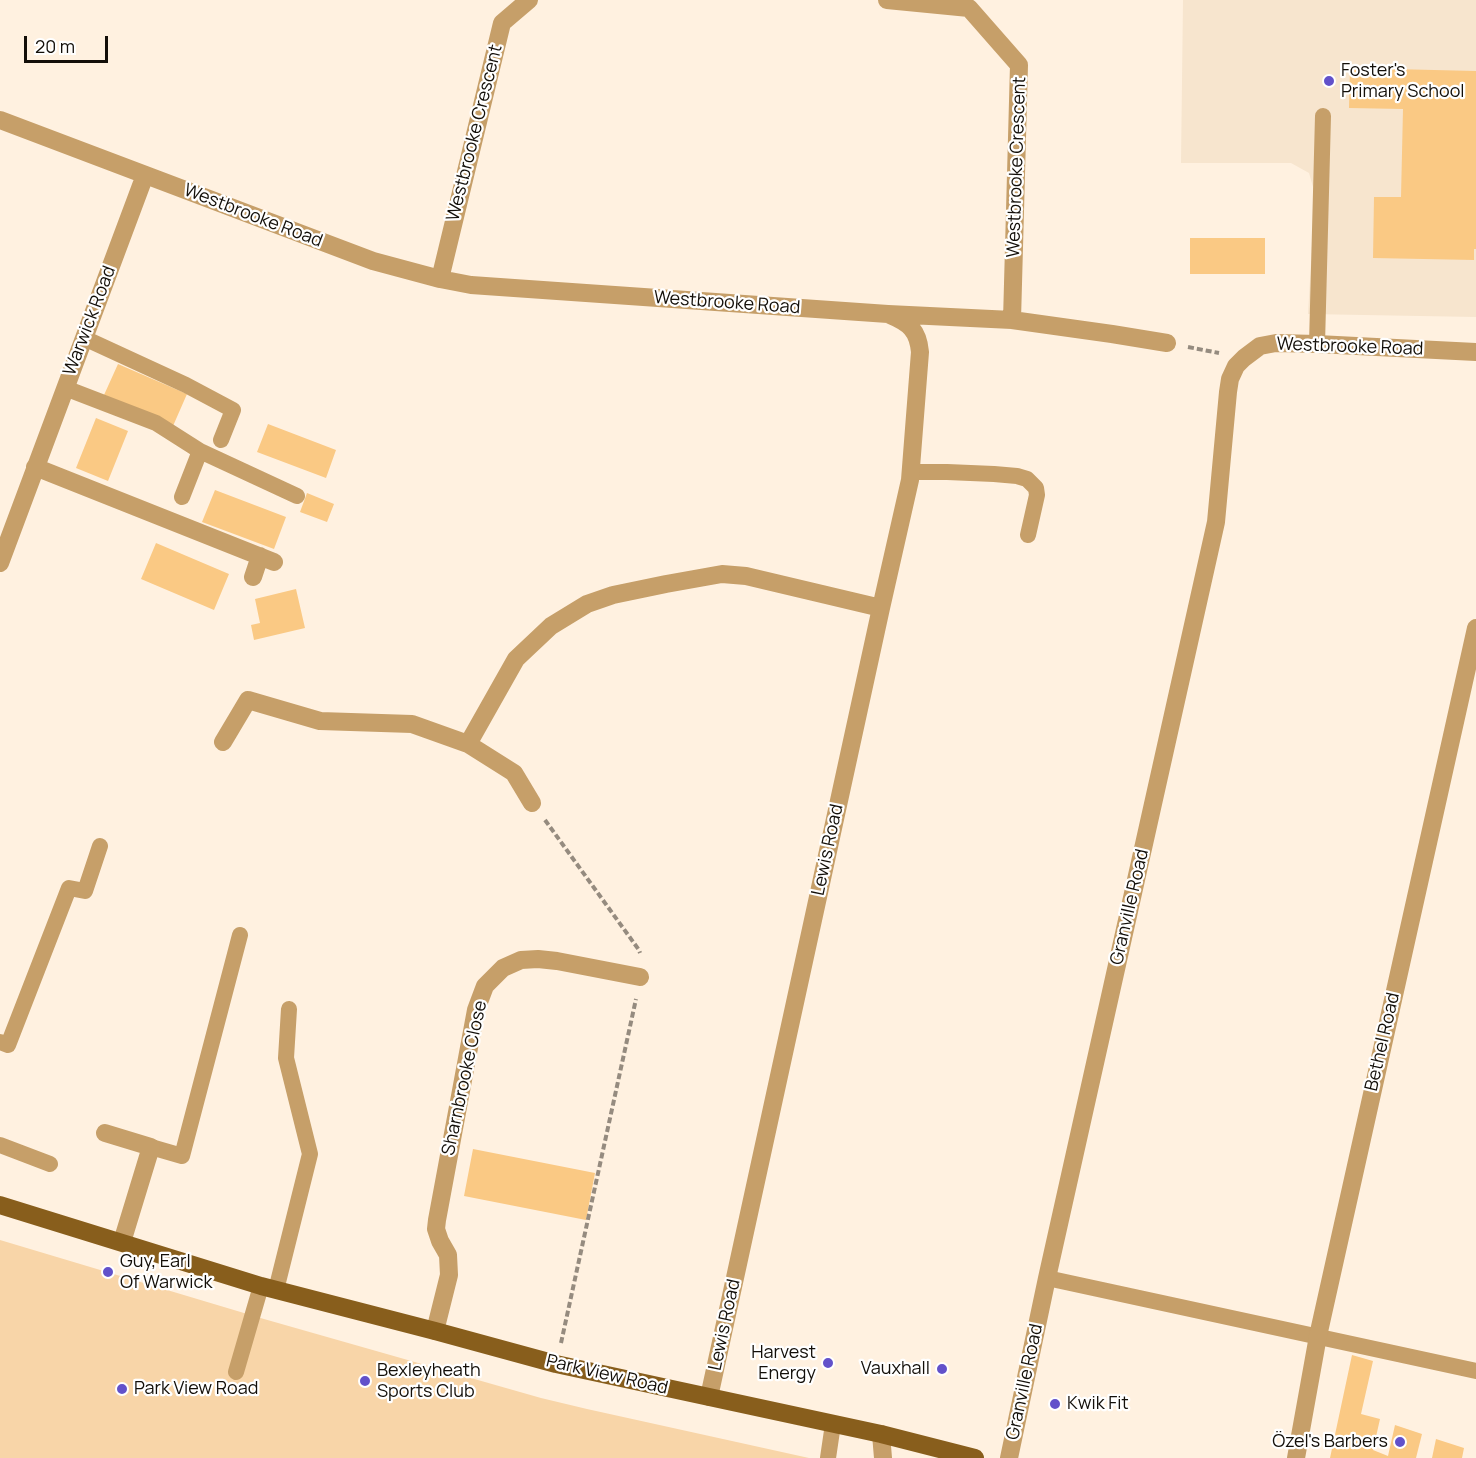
<!DOCTYPE html>
<html>
<head>
<meta charset="utf-8">
<style>
	body { margin:0 }
	#map { position:relative; width:1476px; height:1458px; overflow:hidden; background:#fff1e0; font-family:Manrope,sans-serif }
	canvas { display:block }
	.scale { position:absolute; left:24px; top:36px; width:84px; height:27px; box-sizing:border-box; border:3px solid #130f09; border-top:0; padding-left:8px; font-size:18px; line-height:21px; white-space:nowrap; color:#130f09; -webkit-text-stroke:4px #fff; paint-order:stroke }
</style>
</head>
<body>
<div id="map">
<canvas width="1476" height="1458"></canvas>
<div class="scale">20 m</div>
</div>
<script>
const context = document.querySelector('canvas').getContext('2d');
context.lineJoin = 'round';
function fill(path, color) { context.fillStyle = color; context.fill(path, 'evenodd'); }
function strokePath(path, color, width, dash) { context.strokeStyle = color; context.lineWidth = width; context.lineCap = dash ? 'butt' : 'round'; context.setLineDash(dash || []); context.stroke(path); }
function label(font, color, halo, rows, align = 'center') {
  context.font = font + ' Manrope,sans-serif'; context.lineWidth = 4.5; context.setLineDash([]); context.textBaseline = 'middle'; context.strokeStyle = halo; context.fillStyle = color; for (const [text, x, y, turn = 0] of rows) {
    context.save(); context.translate(x, y); context.rotate((+turn || 0) * Math.PI / 180); context.textAlign = isNaN(turn) ? turn : align; if (halo) context.strokeText(text, 0, 0); context.fillText(text, 0, 0); context.restore();
  }
}
fill(new Path2D(`
	M1183,0H1476V317L1308,314L1315,194L1309,173L1291,163H1181Z`), '#f7e5ce');
fill(new Path2D(`
	M0,1240L264,1319L541,1398L587,1409L809,1458H0Z`), '#f8d5a8');
fill(new Path2D(`
	M1350,68L1476,71V249H1474V260L1373,258L1374,197H1401L1403,109L1349,108Z
	M1190,238H1265V274H1190Z
	M118,364L187,394L173,426L104,395Z
	M96,418L128,431L108,481L76,468Z
	M268,424L336,450L326,478L257,452Z
	M215,490L286,517L274,549L202,522Z
	M307,493L334,504L327,522L300,512Z
	M156,543L229,574L214,610L141,579Z
	M296,589L305,628L254,640L251,625L260,623L255,599Z
	M473,1149L595,1173L586,1220L464,1196Z
	M1352,1355L1373,1361L1361,1414L1380,1419L1373,1450L1388,1456L1395,1425L1422,1434L1416,1458H1330Z
	M1436,1439L1464,1448L1462,1458H1432Z`), '#fac984');
strokePath(new Path2D(`
	M1188,347L1219,353
	M545,820L639,950L640,953
	M561,1343L636,999`), '#958b7f', 4, [6, 3]);
strokePath(new Path2D(`
	M84,338L186,385L233,410L221,440
	M1317,344L1323,116
	M65,388L156,423L200,451L297,496
	M911,472H947L994,474L1017,476L1027,479L1036,488L1037,495L1028,535
	M182,497L200,451
	M0,1042L8,1045L69,888L85,891L100,846
	M0,1145L50,1164
	M151,1147L182,1156L240,935
	M1047,1278L1476,1371
	M276,1290L310,1154L286,1058L289,1009
	M236,1372L261,1286
	M828,1458L833,1424`), '#c69f69', 16);
strokePath(new Path2D(`
	M887,0L969,8L1019,65L1012,320
	M0,120L373,261L440,279L471,285L888,314L1012,320L1112,334L1167,343
	M440,279L502,23L529,0
	M35,467L274,562
	M0,563L145,175
	M253,577L260,556
	M223,742L248,700L320,721L412,724L468,744L516,659L551,626L587,604L613,595L666,584L722,574L746,576L881,608
	M468,744L514,773L532,803
	M105,1133L151,1147L122,1242
	M435,1331L449,1275L448,1255L440,1241L436,1229L437,1220L476,1010L485,986L503,968L521,960L538,959L557,961L640,977
	M709,1397L881,608L910,480L920,352C918,330 909,323 890,315
	M881,1434L883,1458
	M1009,1458L1047,1278L1216,522L1228,392L1230,379L1236,366L1244,358L1260,346L1276,343L1317,344L1476,352
	M1296,1458L1318,1336L1476,628`), '#c69f69', 18);
strokePath(new Path2D(`
	M0,1205L261,1286L435,1331L556,1364L881,1434L975,1458`), '#885e1c', 18);
for (const [x, y, r, color] of [
	[1329,81,6,"#6251ca"],
	[108,1272,6,"#6251ca"],
	[828,1363,6,"#6251ca"],
	[942,1369,6,"#6251ca"],
	[365,1381,6,"#6251ca"],
	[122,1389,6,"#6251ca"],
	[1055,1404,6,"#6251ca"],
	[1400,1442,6,"#6251ca"]
]) { const dot = new Path2D(); dot.arc(x, y, r, 0, 2 * Math.PI); context.fillStyle = color; context.fill(dot); strokePath(dot, '#fff', 2); }
label('18px', '#130f09', '#fff', [
	["Foster's",1341,71],
	["Primary School",1341,92],
	["Guy, Earl",120,1262],
	["Of Warwick",120,1283],
	["Harvest",816,1353,"right"],
	["Energy",816,1374,"right"],
	["Vauxhall",930,1369,"right"],
	["Bexleyheath",377,1371],
	["Sports Club",377,1392],
	["Park View Road",134,1389],
	["Kwik Fit",1067,1404],
	["Özel's Barbers",1388,1442,"right"]
], 'left');
label('18px', '#130f09', '#fff', [
	["Westbrooke Crescent",475,133,-76],
	["Westbrooke Crescent",1017,167,-88],
	["Westbrooke Road",253,216,21],
	["Westbrooke Road",727,303,4],
	["Warwick Road",90,321,-69],
	["Westbrooke Road",1350,347,2],
	["Lewis Road",828,850,-78],
	["Granville Road",1130,907,-77],
	["Bethel Road",1383,1042,-77],
	["Sharnbrooke Close",465,1078,-78],
	["Lewis Road",725,1325,-78],
	["Park View Road",607,1375,13],
	["Granville Road",1025,1382,-78]
]);
</script>
</body>
</html>
